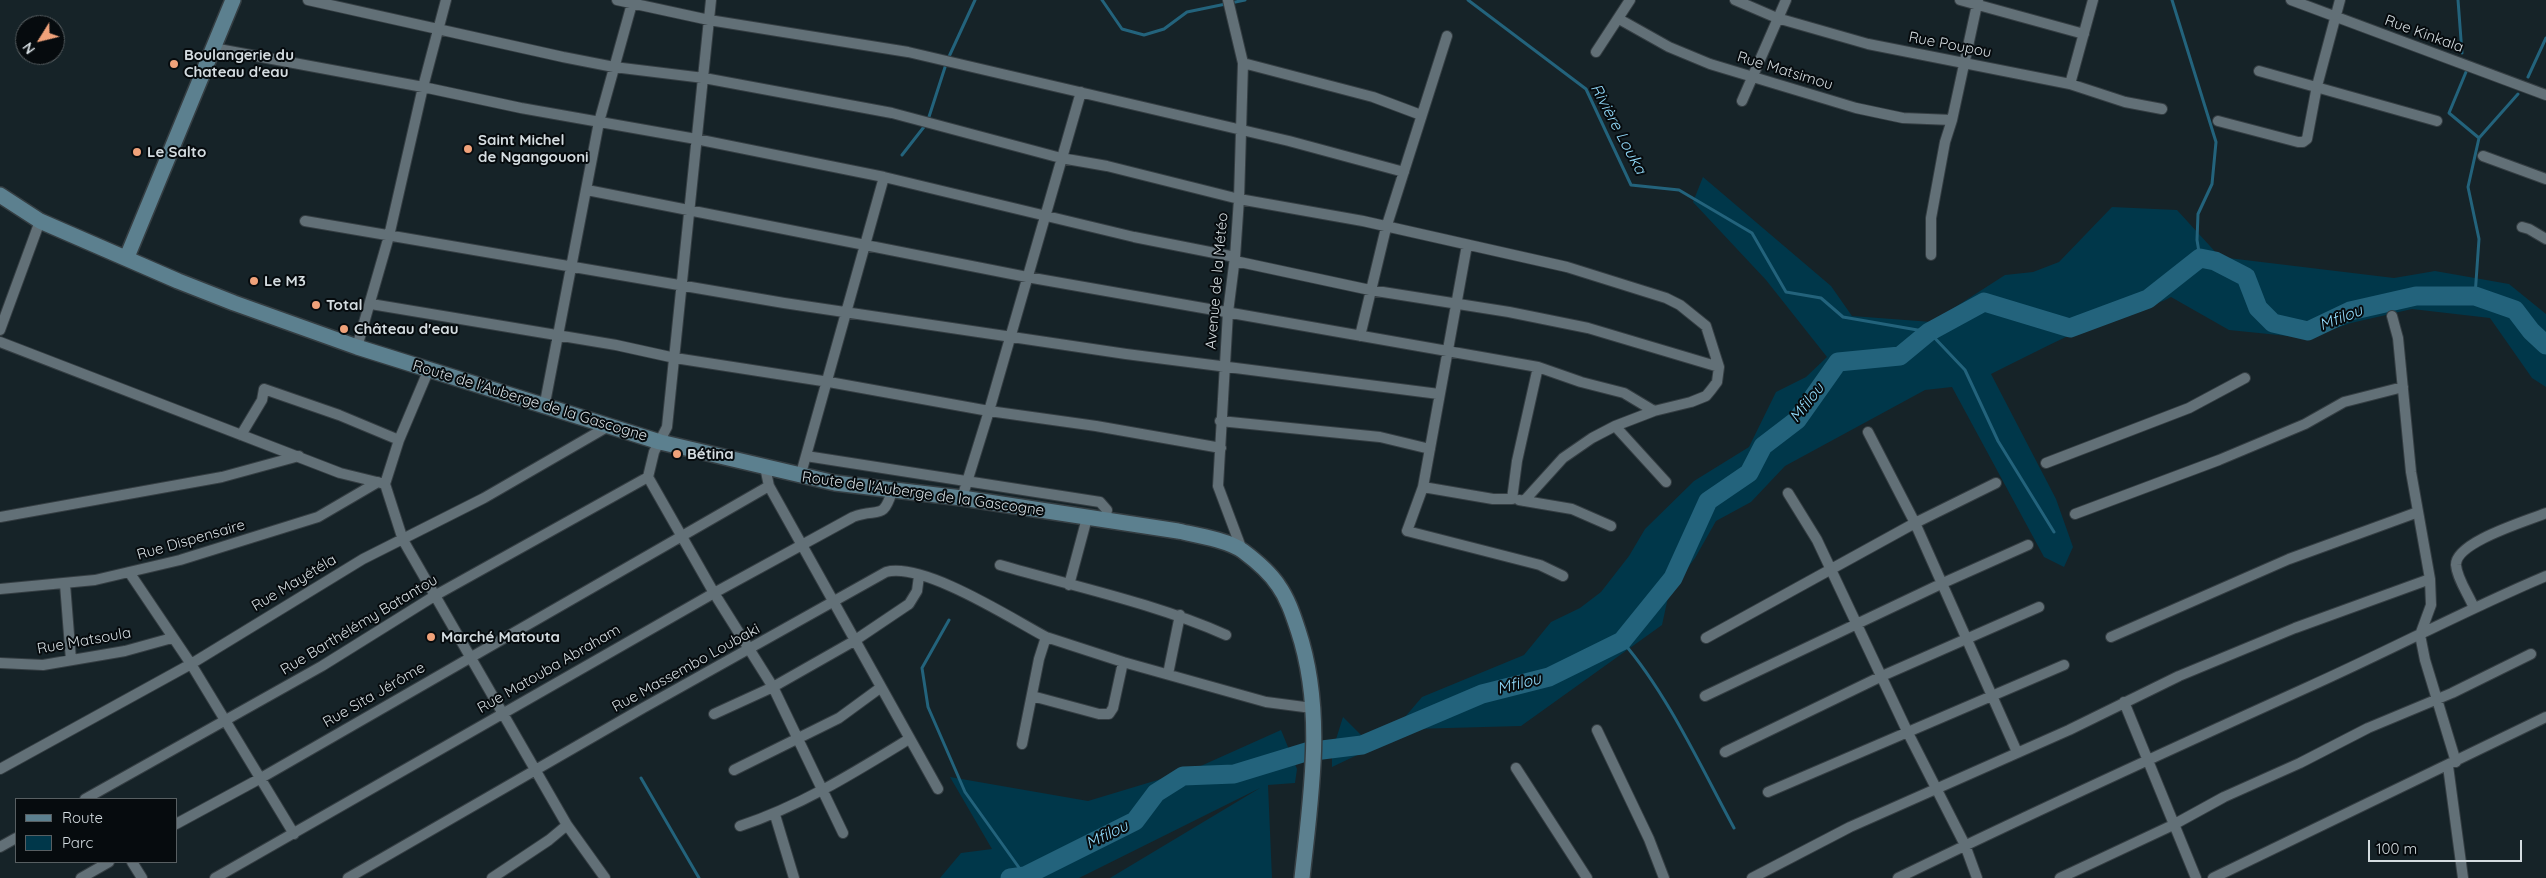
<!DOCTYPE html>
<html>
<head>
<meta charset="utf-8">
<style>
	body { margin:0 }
	#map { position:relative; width:2546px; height:878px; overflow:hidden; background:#162328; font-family:Quicksand,sans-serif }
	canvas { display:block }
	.legend { position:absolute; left:15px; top:798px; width:162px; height:65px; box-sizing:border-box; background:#060b0e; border:1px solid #585f62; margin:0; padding:6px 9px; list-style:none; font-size:15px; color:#d4dce0 }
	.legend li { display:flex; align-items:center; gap:10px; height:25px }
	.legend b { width:25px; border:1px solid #585f62 }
	.north { position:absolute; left:15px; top:15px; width:50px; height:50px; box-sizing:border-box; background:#060b0e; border:1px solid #585f62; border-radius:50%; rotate:234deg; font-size:14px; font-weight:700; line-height:20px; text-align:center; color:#d4dce0 }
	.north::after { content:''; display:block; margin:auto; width:18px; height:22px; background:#f0a27a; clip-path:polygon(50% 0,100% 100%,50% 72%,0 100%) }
	.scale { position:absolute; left:2368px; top:840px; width:154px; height:22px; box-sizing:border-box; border:2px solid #d4dce0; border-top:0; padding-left:6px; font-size:15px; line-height:18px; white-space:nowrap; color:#d4dce0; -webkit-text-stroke:4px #060b0e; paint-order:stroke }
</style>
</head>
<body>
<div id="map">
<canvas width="2546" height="878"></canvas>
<ul class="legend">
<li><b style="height:6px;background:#5c808f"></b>Route</li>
<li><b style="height:14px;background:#00374a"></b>Parc</li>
</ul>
<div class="north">N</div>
<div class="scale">100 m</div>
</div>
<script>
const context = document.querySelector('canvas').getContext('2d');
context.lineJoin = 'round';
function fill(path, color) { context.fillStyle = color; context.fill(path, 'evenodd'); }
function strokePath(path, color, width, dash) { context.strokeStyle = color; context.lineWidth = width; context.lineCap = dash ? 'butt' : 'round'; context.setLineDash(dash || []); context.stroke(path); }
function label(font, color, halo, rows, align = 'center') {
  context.font = font + ' Quicksand,sans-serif'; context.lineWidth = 4; context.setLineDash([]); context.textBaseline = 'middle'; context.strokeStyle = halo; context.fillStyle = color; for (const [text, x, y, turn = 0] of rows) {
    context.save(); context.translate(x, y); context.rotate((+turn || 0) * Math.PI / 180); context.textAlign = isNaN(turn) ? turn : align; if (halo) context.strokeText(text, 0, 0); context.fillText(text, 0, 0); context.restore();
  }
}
fill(new Path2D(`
	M1703,177L1831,286L1852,316L1932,322L2005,275L2033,272L2059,262L2112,207L2177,210L2220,257L2394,278L2435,271L2509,284L2546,314V387L2532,378L2490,318L2412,309L2351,323L2308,338L2229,330L2171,297C2153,307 2133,310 2113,317C2071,333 2031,354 1991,374L2056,499L2073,547L2064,567L2044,557L1952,387L1925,390L1785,466L1751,502L1716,521L1695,558L1669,593L1662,625L1521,726L1412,729L1332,767V752L1343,717L1362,736L1405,717L1422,697L1524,655L1551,622L1580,608L1601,592L1629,556L1645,529L1694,481L1749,447L1776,392L1806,377L1827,357L1766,280L1693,202Z
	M1281,730L1297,769L1295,783L1268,785L1272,878H1110L1260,788L1079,878H940L961,853L992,849L950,777L1088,801L1194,769Z`), '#00374a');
strokePath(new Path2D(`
	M1102,0L1122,29L1144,35L1164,29L1187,12L1245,0
	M1468,0L1586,89L1631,185L1679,190L1752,233L1786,292L1821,298L1843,317L1929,332L1965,370L1998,441L2054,532
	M2172,0L2216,142L2212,184L2198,214L2197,240L2200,258
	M2458,0L2462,53
	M2466,72L2449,113L2479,138L2468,187L2479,239L2475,296
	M2528,77L2546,38
	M2479,138L2518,94
	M902,155L927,123L947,61L975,0
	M949,620L922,668L928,707L965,792L1025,876
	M1622,641C1667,693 1701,767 1734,828
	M641,778L699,878`), '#23637c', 3);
strokePath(new Path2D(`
	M1010,878L1025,876L1135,821L1156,793L1183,776L1234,774L1306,752L1362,745L1482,694L1549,677L1622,641L1673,578L1708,501L1749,473L1763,446L1797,420L1838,362L1900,356L1929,332L1984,302L2070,328L2148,299L2200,258L2215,261L2246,277L2258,308L2273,323L2308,331L2350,311L2416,296H2475L2515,310L2531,331L2546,345`), '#23637c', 19);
const street = new Path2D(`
	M308,0L563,57L614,67L704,78L892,113L1061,158L1107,166L1239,199L1363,221L1567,267L1666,298L1680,305L1706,326L1719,367L1717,382L1711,390L1706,396L1691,402L1654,411L1615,426L1592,438L1563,458L1524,501
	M617,0L709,20L908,52L1289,141L1404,172
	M711,0L667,427L654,452L648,477L714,593L773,687L843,833
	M1228,0L1243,63L1239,199L1235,257L1228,312L1218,486L1242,550
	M1735,0L1777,18L1868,44L2070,84L2125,102L2162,109
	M1960,0L2084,34
	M2291,0L2546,95
	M1619,19L1669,47L1710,64L1856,108L1903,118L1952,120
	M213,48L423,87L521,108L696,139L884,177L1134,237L1235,257
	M1596,52L1630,0
	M1243,63L1373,97L1421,115
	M2259,71L2437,121
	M2070,84L2093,0
	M1742,101L1786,0
	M2218,121L2298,142H2303L2307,139L2317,86L2340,0
	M2483,156L2546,179
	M587,190L1027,277L1538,367L1581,382L1624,393L1654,411
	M305,221L784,303L1126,354L1439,394
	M2522,227L2529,229L2546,239
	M1467,245L1423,487L1407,531L1540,565L1563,576
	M1931,255V218L1945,142L1952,120L1978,0
	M1235,261L1370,290L1509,312L1588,328L1719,367
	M371,304L616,345L675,358L829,382L989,411L1096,426L1221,448
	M2392,316L2398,338L2411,472L2430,579L2431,605L2420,635L2425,660L2456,762
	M0,330L40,221
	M1360,336L1386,228L1447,36
	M0,342L340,473L385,484
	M357,347L389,236L423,87L446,0
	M429,369L399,440L385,484L403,540L567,825L605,878
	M544,408L599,122L633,0
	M1220,421L1380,437L1430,449
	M1615,426L1666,482
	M1868,432L1915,523L2017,752
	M241,435L262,400L264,389L339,415L399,440
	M806,456L1100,502L1107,510L1105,520
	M2046,463L2189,408L2245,378
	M765,467L769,486L938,789
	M800,477L884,177
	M1423,487L1493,499H1512L1517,461L1538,367
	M1788,493L1817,540L1908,733L1965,845L1977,878
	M962,498L989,411L1081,92
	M1519,500L1572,509L1611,526
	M2075,514L2219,460L2305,424L2344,402L2403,387
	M0,517L222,477L299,456
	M1000,565C1076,587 1154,603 1226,635
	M129,572L191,664L294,834
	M65,584L71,660
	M1069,585L1087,518
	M0,589L95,580L180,560L318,517L378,482
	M2474,608C2469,595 2457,579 2456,565C2455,542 2527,521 2546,513
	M2111,637L2289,559L2418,512
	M1706,638L1915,523L1996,483
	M0,663L43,665L125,651L172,638
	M1168,674L1180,615
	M1032,696L1099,714H1109L1113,708L1123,662
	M1705,696L1943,583L2028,545
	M2124,702L2196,878
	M714,714L773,687L854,641L909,604L917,591L919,576
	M1597,730L1649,839L1664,878
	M1022,744L1039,659L1046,637L1123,662L1266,702L1312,708
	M1725,752L1882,676L2039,607
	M2448,766L2463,878
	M1516,768L1587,878
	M0,769L191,664L363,559L484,498L607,427
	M734,770L839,718L880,688
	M1768,792L2064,665
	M85,799L322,666L436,595L648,477
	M775,815L794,878
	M176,824L261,778L769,486
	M740,826C801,806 855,772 909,739
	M0,847L16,838
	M132,862L142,878
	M81,878L109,862
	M215,878L714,593L853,517C877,507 883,522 892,491
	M348,878L643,708L886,572C924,562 1012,619 1046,637
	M492,878L549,840L567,825
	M1752,878L1850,827L2069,730L2179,676L2295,628L2430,579
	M1898,878C2033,812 2169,750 2306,688C2387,652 2465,610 2546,576
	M2060,878L2173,825L2224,797L2300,763L2368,728L2452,693L2531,654
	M2213,878L2546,717`);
const secondary = new Path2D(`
	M0,195L40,221L178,281L234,303L357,347L660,442L835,483L962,498L1178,531C1196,535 1228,540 1243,551C1255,560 1270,573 1278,585C1288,599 1293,615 1298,630C1325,711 1311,795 1302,878
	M127,257L233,0`);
strokePath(street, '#353e43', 12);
strokePath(secondary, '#353e43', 18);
strokePath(street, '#627077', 10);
strokePath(secondary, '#5c808f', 15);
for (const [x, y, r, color] of [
	[174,64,5,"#f0a27a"],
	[468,149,5,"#f0a27a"],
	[137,152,5,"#f0a27a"],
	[254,281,5,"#f0a27a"],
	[316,305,5,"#f0a27a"],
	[344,329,5,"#f0a27a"],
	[677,454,5,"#f0a27a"],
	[431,637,5,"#f0a27a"]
]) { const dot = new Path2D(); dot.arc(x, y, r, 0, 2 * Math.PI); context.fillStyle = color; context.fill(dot); strokePath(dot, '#060b0e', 2); }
label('15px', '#d4dce0', '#060b0e', [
	["Rue Kinkala",2424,34,20],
	["Rue Poupou",1950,45,11],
	["Rue Matsimou",1785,71,17],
	["Avenue de la Météo",1217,281,-85],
	["Route de l'Auberge de la Gascogne",530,401,17],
	["Route de l'Auberge de la Gascogne",923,494,8],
	["Rue Dispensaire",191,540,-16],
	["Rue Mayétéla",294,583,-31],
	["Rue Barthélémy Batantou",359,625,-31],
	["Rue Matsoula",84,641,-10],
	["Rue Massembo Loubaki",686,668,-29],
	["Rue Matouba Abraham",549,669,-30],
	["Rue Sita Jérôme",374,695,-30]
]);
label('bold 15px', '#d4dce0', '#060b0e', [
	["Boulangerie du",184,55],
	["Chateau d'eau",184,72],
	["Saint Michel",478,140],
	["de Ngangouoni",478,157],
	["Le Salto",147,152],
	["Le M3",264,281],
	["Total",326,305],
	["Château d'eau",354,329],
	["Bétina",687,454],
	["Marché Matouta",441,637]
], 'left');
label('italic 16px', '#92dafa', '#060b0e', [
	["Rivière Louka",1618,129,62],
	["Mfilou",2341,318,-21],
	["Mfilou",1807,403,-52],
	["Mfilou",1519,684,-14],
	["Mfilou",1107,835,-26]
]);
</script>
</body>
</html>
